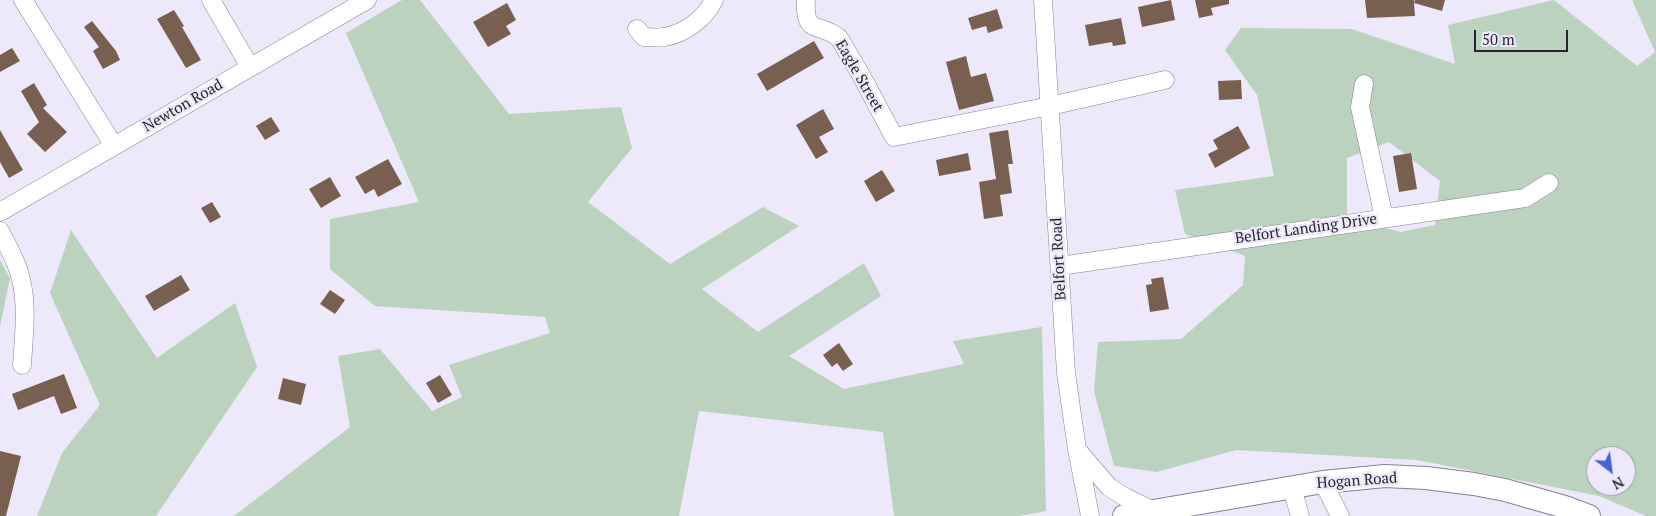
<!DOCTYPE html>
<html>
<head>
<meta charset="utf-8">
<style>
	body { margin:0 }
	#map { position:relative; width:1656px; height:516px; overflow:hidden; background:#ede9fb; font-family:"PT Serif",serif }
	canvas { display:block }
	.north { position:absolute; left:1586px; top:446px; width:50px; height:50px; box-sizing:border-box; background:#ede9fb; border:1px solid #9e9baa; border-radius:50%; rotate:150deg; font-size:14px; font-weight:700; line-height:20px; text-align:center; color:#282530 }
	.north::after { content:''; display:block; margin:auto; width:18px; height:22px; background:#4663d6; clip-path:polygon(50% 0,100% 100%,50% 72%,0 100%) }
	.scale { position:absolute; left:1474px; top:30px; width:94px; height:22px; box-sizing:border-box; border:2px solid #282530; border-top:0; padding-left:6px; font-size:15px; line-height:18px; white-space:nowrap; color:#282530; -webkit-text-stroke:4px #ede9fb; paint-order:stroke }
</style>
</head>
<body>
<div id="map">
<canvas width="1656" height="516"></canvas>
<div class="north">N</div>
<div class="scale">50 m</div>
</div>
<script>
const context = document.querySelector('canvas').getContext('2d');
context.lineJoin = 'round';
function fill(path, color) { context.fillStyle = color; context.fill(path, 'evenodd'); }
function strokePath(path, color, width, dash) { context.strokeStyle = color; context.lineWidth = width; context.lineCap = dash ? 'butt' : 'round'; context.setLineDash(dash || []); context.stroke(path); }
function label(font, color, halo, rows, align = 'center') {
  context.font = font + ' "PT Serif",serif'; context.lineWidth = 5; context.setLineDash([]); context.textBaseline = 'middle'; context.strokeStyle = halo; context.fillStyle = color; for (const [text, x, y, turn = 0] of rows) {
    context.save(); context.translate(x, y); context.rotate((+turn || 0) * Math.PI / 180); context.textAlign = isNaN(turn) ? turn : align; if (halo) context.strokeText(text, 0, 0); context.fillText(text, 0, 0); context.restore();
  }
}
fill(new Path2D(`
	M402,0H420L509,114L621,107L632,148L588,202L670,264L763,207L799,226L702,289L758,332L864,263L881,296L789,356L844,389L964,364L953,341L1042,327L1046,511L1020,516H894L883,432L699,411L679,516H234L350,427L338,356L380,349L432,411L462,397L449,365L550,333L545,317L375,306L330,269V219L419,202L346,33Z
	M1554,0L1637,66L1655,52L1632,0H1656V516H1646L1599,496L1417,460L1236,450L1157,472L1114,466L1094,391L1098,342L1181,339L1243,285L1245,256L1185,234L1175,190L1274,176L1257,95L1225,50L1241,28L1352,29L1455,64L1448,25ZM1389,142L1440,181L1435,225L1401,232L1347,218V158ZM1596,456H1626V486H1596Z
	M71,230L157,358L235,303L257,367L156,516H37L62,453L100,405L50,293Z
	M0,260L10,278L0,327Z`), '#bbd2be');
fill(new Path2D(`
	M1171,0L1175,20L1142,27L1138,7Z
	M1195,0H1229V4L1211,8L1213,15L1199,18Z
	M1365,0H1414V3L1415,0H1445L1442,11L1414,3L1415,16L1367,18Z
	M507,3L516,20L506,26L511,34L488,47L473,22Z
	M997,9L1003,28L988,33L986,26L972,30L968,18Z
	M174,10L184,26L182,27L201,60L186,68L157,19Z
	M1121,18L1126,44L1113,46L1112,42L1089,46L1085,25Z
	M92,21L116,51L120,60L103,69L93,51L99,47L84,27Z
	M814,41L824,58L767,91L757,74Z
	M12,48L20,61L0,72V55Z
	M966,56L971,77L986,73L994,101L959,110L946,62Z
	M1241,80L1242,99L1219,100L1218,81Z
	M34,83L47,105L43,108L67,132L45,152L27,134L39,122L21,91Z
	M823,109L834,129L819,137L828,152L816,159L796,125Z
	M271,117L280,131L265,140L256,126Z
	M1238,126L1250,148L1215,168L1208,154L1218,149L1213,140Z
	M0,130L23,170L9,178L0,162Z
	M1008,130L1013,164H1008L1012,193L1000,195L1003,216L984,219L979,182L996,179L989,133Z
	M968,153L971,170L939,176L936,160Z
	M1411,153L1417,189L1399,192L1393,156Z
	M388,159L402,184L378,197L374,189L365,194L355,177Z
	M882,170L895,191L876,202L864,181Z
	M330,177L341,196L321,208L309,189Z
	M212,202L221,217L210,223L201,208Z
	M181,275L190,290L154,311L145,296Z
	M1163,277L1169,309L1150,312L1146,285L1152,284L1151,279Z
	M330,290L345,300L335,314L320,304Z
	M839,343L853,364L843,371L837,363L832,367L823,355Z
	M64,374L77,408L61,414L54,396L18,410L12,394Z
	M440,375L452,395L438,403L426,383Z
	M283,378L306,384L301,405L278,399Z
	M0,451L21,456L6,516H0Z`), '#795f50');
const minor = new Path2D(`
	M23,0L114,146
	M211,0L250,67
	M806,0C804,37 819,21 839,38L861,75L894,137L1050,106L1165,80
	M1043,0L1066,373L1077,449L1090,516
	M637,29L644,37C651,37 658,38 664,37C685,34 705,18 714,0
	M1364,84L1360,107L1384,218
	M0,212L367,0
	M0,231C6,242 12,254 17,266C29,297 24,333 22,365
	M1060,266L1525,198L1549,183
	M1079,452L1109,487L1125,497L1152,510
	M1323,482L1340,516
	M1292,488L1300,516`);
const major = new Path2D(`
	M1124,516L1323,482L1385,476L1426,478L1474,484L1505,490L1565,507L1589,516`);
strokePath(minor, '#867f99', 19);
strokePath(major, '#867f99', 24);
strokePath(minor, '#fff', 18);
strokePath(major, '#fff', 22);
label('15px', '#282530', '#ede9fb', [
	["Eagle Street",859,76,60],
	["Newton Road",183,106,-30],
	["Belfort Landing Drive",1306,229,-8],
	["Belfort Road",1059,259,-93],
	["Hogan Road",1357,481,-4]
]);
</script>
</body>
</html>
